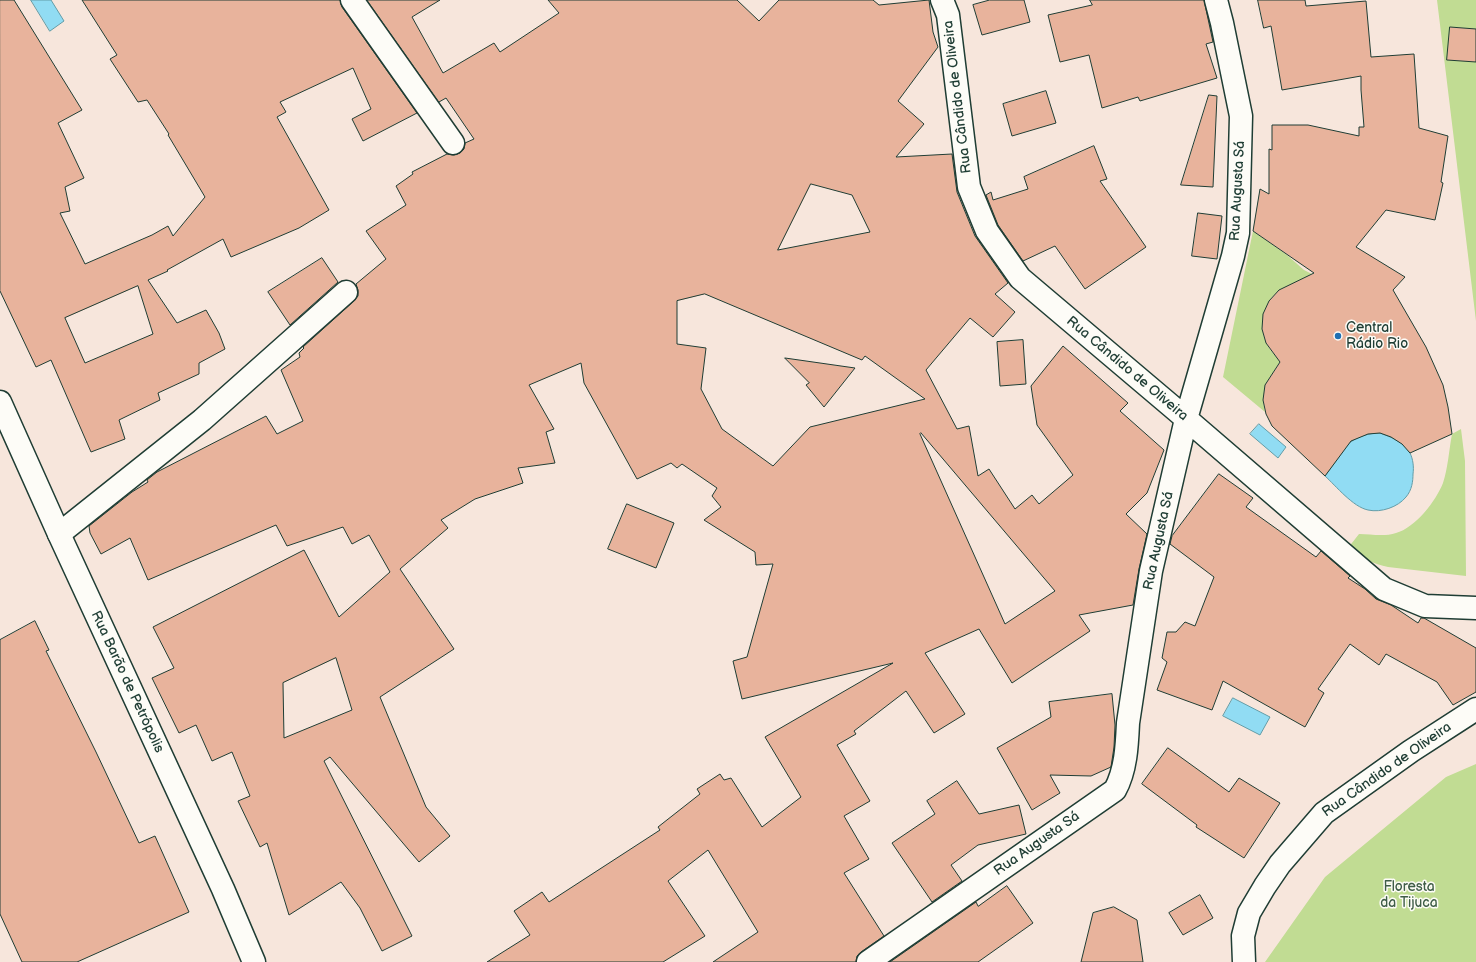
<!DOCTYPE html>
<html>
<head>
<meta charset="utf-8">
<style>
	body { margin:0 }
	canvas { display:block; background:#f7e6dc }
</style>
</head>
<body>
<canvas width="1476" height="962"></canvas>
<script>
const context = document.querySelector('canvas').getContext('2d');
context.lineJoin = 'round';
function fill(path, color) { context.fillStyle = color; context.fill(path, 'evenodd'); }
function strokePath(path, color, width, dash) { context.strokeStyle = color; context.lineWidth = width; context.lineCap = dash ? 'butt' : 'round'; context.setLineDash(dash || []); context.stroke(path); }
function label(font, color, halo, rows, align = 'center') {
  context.font = font + ' "Balsamiq Sans",sans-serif'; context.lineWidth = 3; context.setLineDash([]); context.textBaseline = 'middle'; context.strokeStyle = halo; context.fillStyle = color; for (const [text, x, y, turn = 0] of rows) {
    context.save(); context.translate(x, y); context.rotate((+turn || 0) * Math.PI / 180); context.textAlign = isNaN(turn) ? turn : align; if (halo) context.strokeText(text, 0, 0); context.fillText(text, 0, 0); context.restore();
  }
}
fill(new Path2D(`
	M1437,0H1476V321Z
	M1253,231L1287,255L1304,270L1336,286L1279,290C1276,294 1271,297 1269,302C1257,322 1262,347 1281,360C1269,379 1260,389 1265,412L1223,377Z
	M1461,429L1465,461L1466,576L1388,567C1375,564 1358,558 1348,548L1359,534C1371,534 1384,537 1396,533C1415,528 1436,501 1443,483C1448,468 1449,450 1452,434Z
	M1476,764V962H1265L1325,877L1446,777Z`), '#c1dc93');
const water = new Path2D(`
	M31,0H51L64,21L50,31Z
	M1259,424L1286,447L1278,458L1250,434Z
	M1380,433C1391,437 1404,442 1410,453C1413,459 1414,467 1413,474C1413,481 1412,490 1406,497C1398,507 1381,513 1368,510C1353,507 1336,486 1325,476L1348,444C1358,436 1369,433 1380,433Z
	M1233,698L1270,717L1260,735L1223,716Z`);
fill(water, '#91dcf3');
strokePath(water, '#639ca7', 1);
const building = new Path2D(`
	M0,0H14L82,110L58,123L84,178L65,187L70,211L60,213L85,264L152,235L168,226L173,236L205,197L168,135L169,134L147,100L138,102L110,59L117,55L82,0H340L342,7L417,113L363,141L352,119L371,109L353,68L280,102L286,112L277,117L329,210L299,228L231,257L223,239L167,270L168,271L148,280L177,323L206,310L219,333L225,349L199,363V374L158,393L160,400L119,420L125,439L91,452L51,360L36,367L0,291ZM138,286L153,334L85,363L65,318Z
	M367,0H440L412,17L443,73L494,43L500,52L559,13L548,0H737L759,21L779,0H873L879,5L929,0L933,32L938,47L898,101L924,124L896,157L952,154L957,192L975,236L1008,283L995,294L1015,312L993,337L970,318L926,370L957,429L969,426L978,476L989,469L1015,509L1032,495L1039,504L1073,475L1037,425L1031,386L1063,346L1128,403L1120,411L1164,450L1147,493L1126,514L1147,534L1139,569L1133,605L1079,615L1090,631L1012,683L979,629L925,653L965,714L934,733L906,691L854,731L856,734L837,745L870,801L844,816L869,859L844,873L884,936L861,952L857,956L856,962H713L758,932L708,850L668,881L705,936L663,962H487L530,935L514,911L542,892L549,902L660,830L658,827L700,794L697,789L720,774L724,780L731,778L762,827L801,797L765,737L893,663L742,699L733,661L747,657L773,564L756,565L755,552L704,520L721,507L712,496L717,488L682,464L677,468L671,463L637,479L584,383L581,363L529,385L554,429L546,432L555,463L518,468L523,483L475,499L441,520L448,528L400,569L454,649L380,697L426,807L450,836L419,862L330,757L324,761L412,936L382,951L360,908L341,882L289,915L267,843L260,847L238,801L250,796L232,752L212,761L196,725L179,733L152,678L174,668L153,627L304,550L339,617L390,572L369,535L352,544L343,527L287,546L276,525L148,580L130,538L101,554L90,533L89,526L132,492L148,482L147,480L157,472L266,416L277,434L303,421L281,370L300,357L299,353L304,348L303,347L354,301L358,296V290L356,284L386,259L366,231L406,205L396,186L413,174L412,172L447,154L454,155L460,153L464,149L465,143L474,139L446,98L439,102ZM811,184L852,195L870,232L778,250ZM705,294L862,360L865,356L925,399L810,427L773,466L722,429L701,389L706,348L677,344V301ZM921,433L1055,591L1005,624L920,434ZM336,658L352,710L284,738L283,683Z
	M990,0H1024L1030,22L982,35L973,5Z
	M1090,0H1204L1213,42L1206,44L1217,78L1140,101L1138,97L1102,108L1089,55L1060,62L1048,15L1092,5Z
	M1258,0H1305L1306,6L1366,1L1371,57L1414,54L1419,128L1448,136L1441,182L1443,183L1435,220L1386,210L1356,247L1405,277L1393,290L1426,347L1443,385L1448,407L1452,434L1410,453L1402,444L1391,437L1380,433L1368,434L1351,441L1325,476L1272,426L1266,414L1263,400L1265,385L1280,362L1266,343L1262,329L1263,314L1269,301L1279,290L1314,273L1253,231L1260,189L1269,194V149L1272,150V125H1308L1359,136V127H1364L1361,90V76L1282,90L1271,26L1264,28Z
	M1450,27L1476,29V62L1447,60Z
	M1046,91L1056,123L1012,136L1003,104Z
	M1209,95L1217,96L1213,187L1181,185Z
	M1094,146L1107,179L1100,181L1146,247L1085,289L1055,246L1023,261L998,225L986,195L991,192L993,200L1028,189L1024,177Z
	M1198,213L1222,216L1217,259L1192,256Z
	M322,258L338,282L290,325L268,292Z
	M1023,340L1026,384L1000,386L997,342Z
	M785,358L855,368L824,407L806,385L809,383Z
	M1219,474L1253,498L1246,507L1316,557L1321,551L1350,576L1348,578L1365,589L1376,599L1391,605L1418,623L1421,618H1424L1476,648V692L1453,705L1437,682L1386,654L1379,665L1350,644L1318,689L1324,693L1305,727L1223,681L1212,710L1157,690L1167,662L1162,658L1167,632H1176L1185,622L1195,626L1214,577L1170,544L1172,536Z
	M627,504L674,523L656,568L608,549Z
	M35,621L49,650L46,651L96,752L139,843L155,836L189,912L77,962H22L0,914V640Z
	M1112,694L1115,725L1114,747L1111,767L1091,776L1050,775L1060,793L1032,810L997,748L1051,717L1049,702Z
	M1168,748L1229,792L1239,778L1280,803L1244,858L1196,827L1197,825L1142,784Z
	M957,781L979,814L1019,805L1026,834L978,845L951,865L962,881L932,902L892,843L935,814L927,801Z
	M1007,886L1033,923L978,962H890L976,902L978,906Z
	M1200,895L1213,918L1183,935L1169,913Z
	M1114,907L1137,920L1143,962H1081L1093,913Z`);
fill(building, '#e8b39c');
strokePath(building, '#1f3d34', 1);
const minor = new Path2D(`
	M352,0L453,143
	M942,0L948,15L969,187L987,231L1020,278L1176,410L1384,589L1425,606L1476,608
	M59,534L202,420L346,292
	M868,962L1115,790C1126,770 1127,745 1128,723L1151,571L1186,419L1233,256L1238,233L1241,116L1222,23L1216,0
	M1244,962L1243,936L1249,913L1265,886L1280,864L1324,813L1411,751L1476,709`);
const tertiary = new Path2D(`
	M0,402L59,534L223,889L254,962`);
strokePath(minor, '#1f3d34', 25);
strokePath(tertiary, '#1f3d34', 25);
strokePath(minor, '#fdfcf7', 22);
strokePath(tertiary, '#fdfcf7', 22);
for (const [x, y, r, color] of [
	[1338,336,4,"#1f6fb2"]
]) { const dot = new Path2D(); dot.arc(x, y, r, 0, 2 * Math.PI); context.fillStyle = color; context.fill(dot); strokePath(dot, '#fdfcf7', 1.5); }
label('14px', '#1f3d34', '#fdfcf7', [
	["Rua Cândido de Oliveira",958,97,-97],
	["Rua Augusta Sá",1238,191,-87],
	["Rua Cândido de Oliveira",1127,369,40],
	["Rua Augusta Sá",1159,541,-78],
	["Rua Barão de Petrópolis",127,682,65],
	["Rua Cândido de Oliveira",1387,770,-35],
	["Rua Augusta Sá",1037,844,-35]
]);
label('14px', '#1f3d34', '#fdfcf7', [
	["Central",1346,328],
	["Rádio Rio",1346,344]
], 'left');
label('14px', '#3f5d47', '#fdfcf7', [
	["Floresta",1409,887],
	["da Tijuca",1409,903]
]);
</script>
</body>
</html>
